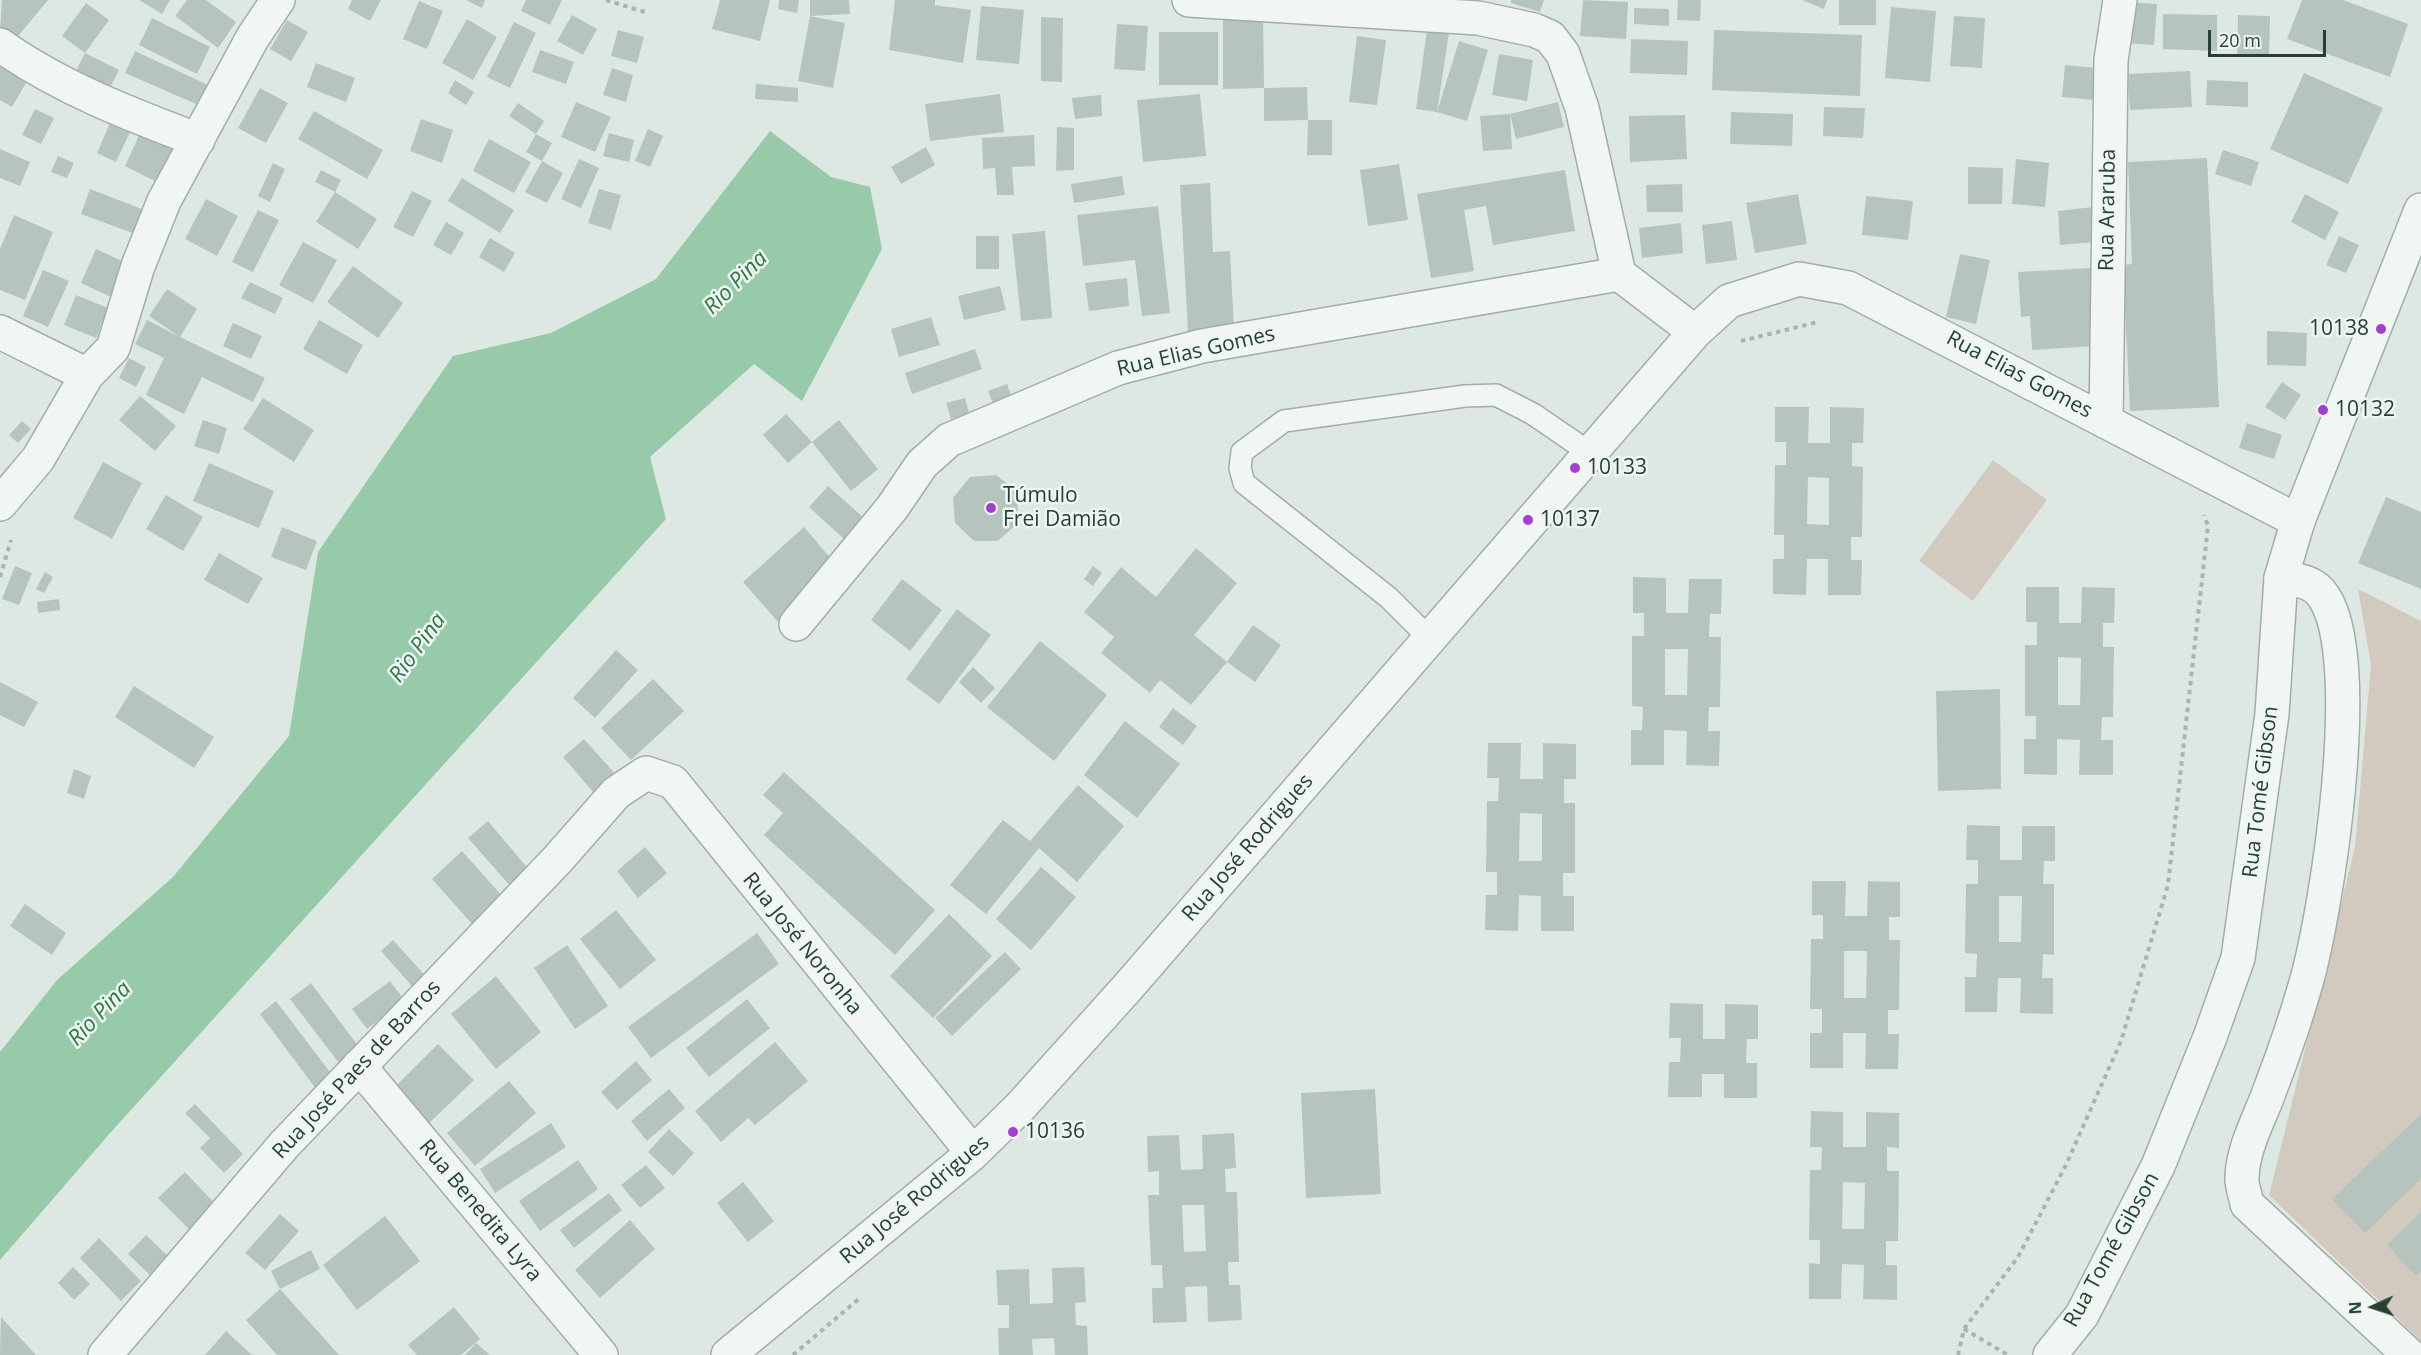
<!DOCTYPE html>
<html>
<head>
<meta charset="utf-8">
<style>
	body { margin:0 }
	#map { position:relative; width:2421px; height:1355px; overflow:hidden; background:#dee8e3; font-family:"Open Sans",sans-serif }
	canvas { display:block }
	.north { position:absolute; left:2343px; top:1277px; width:60px; height:60px; -webkit-text-stroke:4px #edf6f1; paint-order:stroke; rotate:267deg; font-size:16px; font-weight:700; line-height:24px; text-align:center; color:#264033 }
	.north::after { content:''; display:block; margin:auto; width:21px; height:27px; background:#264033; clip-path:polygon(50% 0,100% 100%,50% 72%,0 100%) }
	.scale { position:absolute; left:2208px; top:30px; width:118px; height:27px; box-sizing:border-box; border:3px solid #264033; border-top:0; padding-left:8px; font-size:18px; line-height:21px; white-space:nowrap; color:#264033; -webkit-text-stroke:4px #edf6f1; paint-order:stroke }
</style>
</head>
<body>
<div id="map">
<canvas width="2421" height="1355"></canvas>
<div class="north">N</div>
<div class="scale">20 m</div>
</div>
<script>
const context = document.querySelector('canvas').getContext('2d');
context.lineJoin = 'round';
function fill(path, color) { context.fillStyle = color; context.fill(path, 'evenodd'); }
function strokePath(path, color, width, dash) { context.strokeStyle = color; context.lineWidth = width; context.lineCap = dash ? 'butt' : 'round'; context.setLineDash(dash || []); context.stroke(path); }
function label(font, color, halo, rows, align = 'center') {
  context.font = font + ' "Open Sans",sans-serif'; context.lineWidth = 5; context.setLineDash([]); context.textBaseline = 'middle'; context.strokeStyle = halo; context.fillStyle = color; for (const [text, x, y, turn = 0] of rows) {
    context.save(); context.translate(x, y); context.rotate((+turn || 0) * Math.PI / 180); context.textAlign = isNaN(turn) ? turn : align; if (halo) context.strokeText(text, 0, 0); context.fillText(text, 0, 0); context.restore();
  }
}
fill(new Path2D(`
	M1993,460L2047,500L1973,601L1919,561Z
	M2358,589L2421,621V1341L2269,1195L2355,847L2371,665Z`), '#d3cabf');
fill(new Path2D(`
	M770,131L831,177L870,187L882,249L802,401L754,364L650,457L666,519L111,1132L0,1260V1052L57,980L173,877L289,736L318,552L453,356L551,333L656,279Z`), '#97caa9');
fill(new Path2D(`
	M2,0H48L14,41L0,29Z
	M139,0H170L162,14Z
	M187,0H206L236,22L218,48L175,16Z
	M352,0H381L370,21L348,9Z
	M466,0H485L482,8Z
	M526,0H562L550,25L521,11Z
	M720,0H770L760,41L712,29Z
	M779,0H799L797,13L778,9Z
	M810,0H849L850,14L810,16Z
	M895,0H935V5L971,10L963,63L889,50Z
	M1511,0H1544L1540,12L1511,3Z
	M1583,0L1628,2L1626,39L1580,36Z
	M1678,0H1701L1700,21L1677,20Z
	M1802,0H1827L1824,9Z
	M1839,0H1876V25H1839Z
	M2302,0H2343L2408,24L2390,77L2287,39Z
	M419,1L443,11L427,49L403,39Z
	M2127,2L2157,4L2154,45L2124,43Z
	M86,3L109,20L85,53L62,36Z
	M981,6L1024,10L1019,64L976,60Z
	M1891,7L1936,11L1930,82L1885,78Z
	M1634,8L1669,9V26L1634,24Z
	M1263,10L1264,88L1223,89V11Z
	M2163,14L2217,15V51L2163,49Z
	M572,15L597,29L583,55L557,41Z
	M2238,15L2270,16L2269,57L2237,56Z
	M810,16L845,23L833,88L798,81Z
	M1954,16L1985,18L1982,68L1950,66Z
	M1041,17L1063,18L1062,82L1041,81Z
	M152,18L210,47L197,74L139,45Z
	M467,19L497,37L473,80L442,63Z
	M287,20L308,32L291,61L270,49Z
	M514,22L536,33L510,88L487,77Z
	M1117,24L1148,26L1145,71L1114,69Z
	M618,30L644,37L637,63L611,56Z
	M1427,30L1449,33L1437,112L1416,109Z
	M1714,30L1862,35L1860,96L1712,90Z
	M1159,32H1218V85H1159Z
	M1357,36L1386,40L1377,105L1349,102Z
	M1631,39L1688,41L1687,75L1630,73Z
	M1459,41L1488,50L1467,121L1437,112Z
	M540,50L574,62L566,84L532,72Z
	M135,51L208,85L196,104L125,73Z
	M85,53L119,70L107,94L73,77Z
	M1499,54L1533,60L1527,101L1492,95Z
	M316,63L355,78L346,102L307,87Z
	M0,65L29,78L12,107L0,100Z
	M2065,65L2097,68L2094,100L2062,97Z
	M612,68L633,75L626,102L603,95Z
	M2190,71L2192,107L2130,110L2128,74Z
	M2304,73L2383,108L2348,184L2270,149Z
	M455,80L474,92L466,105L448,93Z
	M2207,80L2248,82V107L2206,105Z
	M756,84L798,88V102L755,99Z
	M1307,87L1308,120L1264,121V88Z
	M260,88L288,103L266,143L238,128Z
	M1000,94L1004,132L930,141L925,104Z
	M1200,94L1206,156L1143,162L1137,100Z
	M1101,95L1102,116L1075,119L1072,98Z
	M576,102L611,117L595,152L561,137Z
	M1558,102L1564,127L1516,139L1510,114Z
	M518,103L544,121L536,134L509,116Z
	M1824,107L1865,108L1863,138L1823,136Z
	M35,109L54,118L41,144L22,135Z
	M314,111L383,150L367,179L298,139Z
	M1731,112L1793,114L1792,146L1730,144Z
	M1510,114L1512,149L1483,151L1480,116Z
	M1685,115L1687,159L1630,162L1629,116Z
	M421,119L453,130L442,163L410,151Z
	M1308,120H1332V155H1307Z
	M110,123L130,132L116,162L97,153Z
	M1057,127L1074,128V170L1056,171Z
	M648,129L663,136L650,167L635,161Z
	M141,131L174,147L157,182L125,166Z
	M609,133L634,140L629,162L603,156Z
	M536,134L552,143L542,161L563,173L547,203L525,192L542,161L526,152Z
	M1034,135L1035,166L1012,167L1014,195H997L995,168L983,169L982,138Z
	M489,139L531,162L514,193L473,171Z
	M926,147L935,165L901,184L891,167Z
	M0,149L30,162L20,186L0,178Z
	M2223,150L2259,162L2251,186L2215,174Z
	M58,156L74,163L67,178L51,172Z
	M2207,158L2219,407L2130,411L2123,265L2132,264L2128,162Z
	M579,159L599,168L581,208L561,199Z
	M2016,159L2049,163L2045,207L2012,204Z
	M273,163L285,169L270,202L258,196Z
	M1399,164L1408,220L1368,226L1360,170Z
	M1968,167L2003,168L2002,204H1968Z
	M321,170L341,180L335,192L315,182Z
	M1565,170L1575,231L1493,245L1486,206L1464,210L1474,271L1431,278L1417,194Z
	M1122,176L1125,195L1074,203L1071,184Z
	M462,178L514,210L500,233L448,201Z
	M1210,183L1213,252L1230,251L1234,329L1188,332L1180,185Z
	M1682,184L1683,212H1647L1646,185Z
	M90,189L147,211L138,235L81,214Z
	M599,189L621,195L611,230L588,223Z
	M412,191L432,201L413,237L393,227Z
	M335,192L377,219L358,249L316,222Z
	M1798,194L1807,244L1755,253L1746,203Z
	M2305,194L2339,212L2325,240L2291,222Z
	M1866,196L1913,201L1908,240L1862,235Z
	M206,199L238,216L217,256L185,239Z
	M1158,206L1170,313L1142,316L1135,260L1083,266L1077,215Z
	M2093,207L2095,242L2060,245L2058,211Z
	M258,210L279,220L253,272L232,262Z
	M14,215L53,232L25,300L0,290V249Z
	M1732,221L1737,260L1706,264L1702,225Z
	M446,222L464,233L451,255L433,245Z
	M1681,223L1683,253L1642,258L1639,228Z
	M1045,231L1052,318L1021,321L1012,234Z
	M976,236H999V269H976Z
	M2339,236L2359,245L2346,273L2326,265Z
	M490,238L515,253L504,272L479,257Z
	M303,242L337,260L313,303L279,285Z
	M96,249L126,263L111,297L81,283Z
	M1960,254L1990,260L1976,324L1946,317Z
	M353,266L403,303L378,338L327,302Z
	M2091,268L2095,346L2032,350L2030,316L2021,317L2018,272Z
	M43,270L69,281L48,327L23,316Z
	M1127,278L1129,306L1089,311L1085,283Z
	M250,282L283,298L275,314L241,298Z
	M1000,286L1006,310L964,320L958,296Z
	M167,289L197,309L180,337L265,378L253,402L202,377L184,414L146,395L164,358L135,344L147,320L180,337L149,316Z
	M76,295L108,308L96,338L64,325Z
	M931,317L940,345L899,357L891,329Z
	M319,320L363,345L347,374L303,349Z
	M233,323L262,336L251,359L223,346Z
	M2267,331L2307,333L2306,366L2267,365Z
	M975,349L982,369L912,394L905,373Z
	M129,358L146,367L136,387L119,378Z
	M2282,382L2301,395L2285,420L2265,407Z
	M1007,384L1015,405L996,412L988,391Z
	M140,396L176,426L155,451L119,420Z
	M263,398L314,430L294,462L243,429Z
	M965,398L969,413L951,419L946,403Z
	M1775,407H1809L1808,443H1830V407L1864,408L1863,443H1852V466L1863,467L1862,537H1851V560H1862L1861,595H1828V559H1807L1806,595L1773,594V559H1784V535H1774L1775,465H1786V442H1775ZM1808,477L1829,478V525L1807,524Z
	M786,414L812,442L839,420L878,469L851,491L812,442L788,463L763,435Z
	M203,420L227,428L219,454L194,446Z
	M22,421L31,429L18,443L9,435Z
	M2247,423L2282,435L2274,459L2239,448Z
	M103,462L142,483L112,539L73,518Z
	M209,463L274,491L259,528L193,501Z
	M996,475L1017,491L1018,523L998,541H974L955,523L953,498L970,477Z
	M828,486L864,518L845,540L809,507Z
	M166,495L203,517L183,551L146,529Z
	M2386,497L2421,512V589L2358,563Z
	M282,527L317,541L306,570L271,557Z
	M804,527L840,569L779,623L743,582Z
	M1196,548L1237,583L1194,635L1227,662L1191,705L1160,680L1150,693L1101,653L1114,637L1084,612L1121,567L1156,597Z
	M219,553L263,578L248,604L204,580Z
	M15,566L32,573L19,605L2,599Z
	M1093,566L1102,573L1093,586L1084,579Z
	M45,572L53,577L44,593L36,589Z
	M1633,577L1666,578V613H1688L1689,579H1722L1721,614H1710L1709,637H1721L1720,707H1709L1708,731H1720L1719,766L1686,765L1687,731L1664,730V765H1631V730H1642L1643,707L1632,706V636H1644V613H1633ZM1665,649H1688L1687,695H1665Z
	M902,579L942,610L910,651L871,620Z
	M2026,587H2059V623H2081L2082,587L2115,588L2114,623H2103V647H2114L2113,717H2102L2101,740H2113V775H2079L2080,740L2057,739V775L2024,774V739H2036V716H2025V645H2037V622H2026ZM2058,657L2081,658L2080,705H2058Z
	M59,599L60,610L38,613L37,602Z
	M957,609L991,635L939,704L906,679Z
	M1253,625L1281,645L1255,682L1227,662Z
	M1040,641L1107,695L1054,761L987,707Z
	M616,650L638,670L595,718L573,698Z
	M973,667L995,688L981,703L959,682Z
	M653,679L684,711L631,760L601,728Z
	M0,682L38,702L24,727L0,715Z
	M134,686L214,737L194,768L115,717Z
	M2000,689L2001,789L1938,791L1936,691Z
	M1173,708L1197,726L1183,745L1159,727Z
	M1125,721L1180,764L1137,818L1084,775Z
	M584,739L617,776L595,794L563,757Z
	M1488,743H1521L1520,779H1543V743L1576,744V779H1564V803H1575V873H1563V896H1574V931H1541V896L1519,895L1518,931L1485,930L1486,895H1497V872H1486L1487,801H1498L1499,778H1487ZM1520,813L1542,814V861H1519Z
	M74,769L91,776L84,799L67,793Z
	M784,772L935,910L895,955L764,835L783,813L763,795Z
	M1078,785L1124,826L1077,882L1039,848L986,914L950,885L1003,820L1030,841Z
	M488,821L530,871L511,887L468,838Z
	M1967,825L2000,826V860H2022V826H2055V861H2044L2043,884H2054V955L2043,954L2042,978H2053V1014L2020,1013L2021,978H1998L1997,1012H1965V977H1976L1977,954L1965,953L1966,884H1978V860H1966ZM1999,896H2022L2021,942H1999Z
	M645,847L667,873L638,898L617,871Z
	M462,851L503,897L473,925L432,879Z
	M1041,867L1076,897L1031,950L996,919Z
	M1812,881H1846L1845,916H1867L1868,881L1900,882V917H1889V940H1900L1899,1010H1888V1034H1899L1898,1069H1865L1866,1033H1843V1068H1810V1033H1822V1009H1810L1811,939H1823V915H1812ZM1844,951H1867L1866,998H1844Z
	M25,904L66,933L52,955L10,926Z
	M616,910L656,960L620,989L580,939Z
	M949,914L992,956L933,1018L890,976Z
	M757,933L779,964L651,1058L628,1027Z
	M393,940L430,981L417,992L381,951Z
	M567,945L608,1006L575,1029L534,968Z
	M1005,952L1021,969L952,1036L935,1018Z
	M496,976L541,1032L496,1069L451,1014Z
	M390,981L405,1001L367,1029L352,1009Z
	M311,983L359,1047L339,1063L290,999Z
	M747,999L770,1028L709,1077L686,1048Z
	M276,1001L336,1080L319,1093L260,1014Z
	M1670,1003L1703,1004V1039H1725V1004L1758,1005V1039H1747L1746,1063H1757V1098H1724V1074H1702V1097H1668L1669,1062H1680L1681,1038H1669Z
	M775,1042L808,1081L755,1125L748,1118L721,1142L695,1111Z
	M438,1044L474,1080L424,1128L389,1093Z
	M636,1061L652,1080L617,1110L601,1092Z
	M509,1081L536,1113L475,1166L447,1133Z
	M669,1089L685,1108L647,1141L631,1121Z
	M1375,1089L1381,1194L1306,1198L1301,1093Z
	M195,1104L243,1154L224,1173L200,1148L210,1138L185,1113Z
	M1811,1111L1843,1112V1147H1866V1112L1899,1113V1148L1887,1147V1171H1899L1898,1241H1886V1265H1897V1300L1863,1299L1864,1265L1842,1264L1841,1299H1809V1263L1820,1264V1240H1809L1810,1170H1821L1822,1147H1810ZM1843,1182L1865,1183L1864,1229H1842Z
	M2421,1114V1179L2365,1233L2332,1199Z
	M551,1123L566,1147L495,1193L480,1169Z
	M669,1129L694,1153L673,1176L648,1152Z
	M1234,1133L1236,1168L1225,1169L1226,1192H1237L1239,1262H1228L1229,1285H1240L1242,1320L1208,1322L1207,1286L1185,1287L1187,1322L1153,1323L1152,1288H1163L1162,1265H1151L1148,1195H1159V1171L1148,1172L1147,1136L1179,1135L1181,1170L1203,1169L1202,1135ZM1182,1205H1204L1206,1251L1184,1252Z
	M578,1160L598,1189L540,1231L519,1201Z
	M646,1165L665,1188L640,1208L621,1185Z
	M185,1172L217,1206L192,1232L158,1198Z
	M743,1182L774,1221L748,1242L717,1203Z
	M609,1193L622,1210L574,1248L560,1230Z
	M2421,1212V1271L2416,1276L2387,1245Z
	M280,1214L299,1231L265,1270L245,1253Z
	M385,1216L420,1261L357,1310L323,1265Z
	M630,1220L655,1249L600,1298L575,1270Z
	M146,1235L170,1258L152,1277L128,1254Z
	M99,1238L141,1281L121,1301L80,1258Z
	M311,1250L320,1269L280,1289L271,1271Z
	M73,1267L90,1284L74,1300L58,1283Z
	M1084,1267L1086,1302L1075,1303L1076,1325L1087,1326L1088,1355H1055L1054,1338L1032,1339L1033,1355H999L998,1328H1009V1305H998L996,1270L1029,1269L1030,1304L1053,1303L1052,1268Z
	M280,1289L339,1355H277L246,1320Z
	M454,1307L480,1339L461,1355H417L408,1345Z
	M1,1317L36,1355H0Z
	M226,1331L252,1355H205Z
	M476,1343L490,1355H465Z`), '#b5c5bd');
const service = new Path2D(`
	M1429,638L1389,598L1244,483L1240,468L1242,452L1284,421L1465,396L1496,395L1533,414L1590,453`);
const minor = new Path2D(`
	M1189,0L1478,18L1534,30L1550,37L1563,54L1582,108L1619,274L1695,332
	M0,45C61,88 129,114 198,140
	M0,332L87,375
	M2106,422L2111,60L2120,0
	M0,504L38,459L87,375L113,348L138,266L164,201L253,37L278,0
	M2281,578C2298,580 2314,581 2324,597C2366,661 2327,909 2306,983C2296,1018 2284,1053 2271,1087C2261,1116 2243,1146 2242,1177C2241,1185 2246,1196 2247,1204L2409,1355
	M796,624L892,508L922,464L949,440L1118,368L1202,346L1619,274
	M359,1066L601,1355
	M105,1355L284,1145L558,859L616,793L646,773L673,782L973,1153
	M728,1355L973,1153L1020,1107L1128,987L1695,332L1729,301L1799,279L1848,288L2298,521`);
const tertiary = new Path2D(`
	M2050,1355L2082,1315L2158,1166L2210,1037L2238,958L2272,714L2281,578L2298,521L2421,210`);
strokePath(service, '#9fafa7', 24);
strokePath(minor, '#9fafa7', 36);
strokePath(tertiary, '#9fafa7', 36);
strokePath(new Path2D(`
	M606,0L648,13
	M1741,341L1818,322
	M0,577L11,540
	M1964,1329L2008,1355
	M793,1355L861,1297
	M1958,1355L1964,1329L2018,1257L2066,1165L2121,1041L2168,885L2208,526L2204,515`), '#a8b4af', 4, [4.5, 4.5]);
strokePath(service, '#f1f6f4', 21);
strokePath(minor, '#f1f6f4', 33);
strokePath(tertiary, '#f1f6f4', 33);
for (const [x, y, r, color] of [
	[2381,329,6,"#a53cd4"],
	[2323,410,6,"#a53cd4"],
	[1575,468,6,"#a53cd4"],
	[991,508,6,"#a53cd4"],
	[1528,520,6,"#a53cd4"],
	[1013,1132,6,"#a53cd4"]
]) { const dot = new Path2D(); dot.arc(x, y, r, 0, 2 * Math.PI); context.fillStyle = color; context.fill(dot); strokePath(dot, '#edf6f1', 2); }
label('21px', '#264033', '#edf6f1', [
	["Rua Araruba",2108,210,-89],
	["Rua Elias Gomes",1196,352,-13],
	["Rua Elias Gomes",2019,375,28],
	["Rua Tomé Gibson",2261,792,-83],
	["Rua José Rodrigues",1248,848,-49],
	["Rua José Noronha",802,944,51],
	["Rua José Paes de Barros",357,1070,-47],
	["Rua José Rodrigues",915,1200,-40],
	["Rua Benedita Lyra",480,1211,50],
	["Rua Tomé Gibson",2112,1250,-61]
]);
label('21px', '#264033', '#edf6f1', [
	["10138",2369,329,"right"],
	["10132",2335,410],
	["10133",1587,468],
	["Túmulo",1003,496],
	["Frei Damião",1003,520],
	["10137",1540,520],
	["10136",1025,1132]
], 'left');
label('italic 22px', '#2f754b', '#edf6f1', [
	["Rio Pina",736,283,-45],
	["Rio Pina",418,648,-54],
	["Rio Pina",100,1014,-46]
]);
</script>
</body>
</html>
